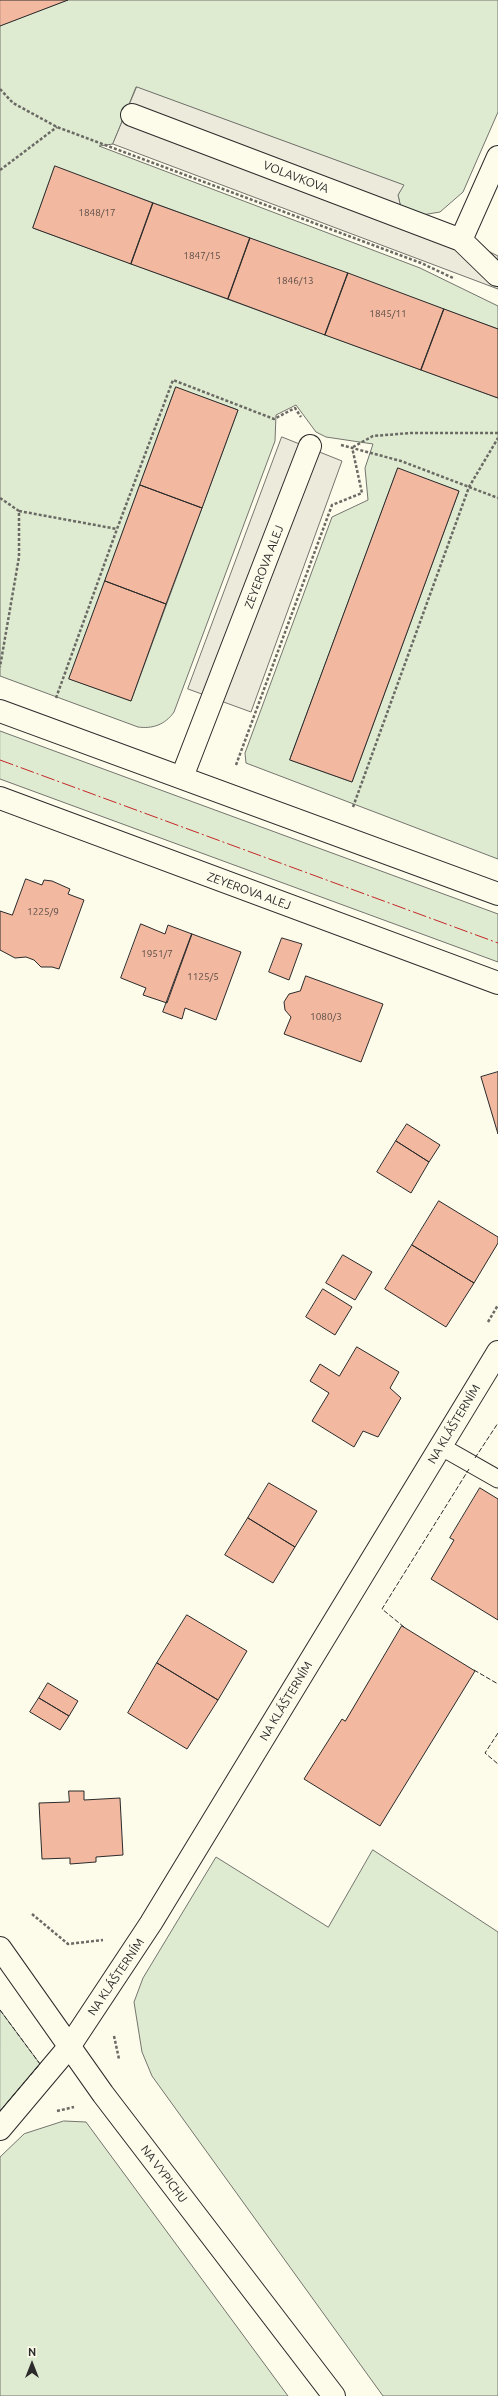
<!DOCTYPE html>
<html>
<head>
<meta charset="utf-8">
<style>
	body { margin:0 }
	#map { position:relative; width:498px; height:2396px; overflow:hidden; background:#fdfbea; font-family:Ubuntu,sans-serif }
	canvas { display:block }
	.north { position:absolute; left:12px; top:2344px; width:40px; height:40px; -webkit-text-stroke:3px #fdfbea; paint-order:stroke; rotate:0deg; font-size:11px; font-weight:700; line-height:16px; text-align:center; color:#2b2b2b }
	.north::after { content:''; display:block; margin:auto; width:14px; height:18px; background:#2b2b2b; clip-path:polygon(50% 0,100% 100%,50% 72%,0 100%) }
</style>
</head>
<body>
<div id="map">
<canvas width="498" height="2396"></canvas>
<div class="north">N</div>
</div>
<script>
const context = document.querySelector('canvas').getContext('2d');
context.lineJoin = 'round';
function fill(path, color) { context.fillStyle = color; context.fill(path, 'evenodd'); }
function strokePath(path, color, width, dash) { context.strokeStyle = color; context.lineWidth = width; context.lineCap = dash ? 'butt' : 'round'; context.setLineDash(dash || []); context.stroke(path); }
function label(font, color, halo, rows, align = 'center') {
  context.font = font + ' Ubuntu,sans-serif'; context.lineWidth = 3; context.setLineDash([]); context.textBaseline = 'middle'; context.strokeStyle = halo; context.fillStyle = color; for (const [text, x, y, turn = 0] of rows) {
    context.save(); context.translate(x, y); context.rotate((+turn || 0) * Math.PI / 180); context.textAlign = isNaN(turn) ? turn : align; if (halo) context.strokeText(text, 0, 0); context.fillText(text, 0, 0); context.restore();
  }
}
const green = new Path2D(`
	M68,0H498V112L463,192L440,212L416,216L401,208L398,195L403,185L136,87L113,144L99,146L420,268L498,306V329L55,167L33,228L498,398V859L246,763L245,753L332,517L368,500L365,468L373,444L326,437L316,432L296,405L276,415L275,441L174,712C165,725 152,729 138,727L0,676V26ZM176,388L238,410L131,701L70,679ZM398,469L459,491L352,782L290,760Z
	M0,731L498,914V962L0,779Z
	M373,1850L498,1932V2396H383L152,2076L142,2052L134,2002L143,1978L216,1857L328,1927Z
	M0,2010L40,2064L0,2111Z
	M64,2121L86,2122L288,2396H0V2157L24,2134Z`);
fill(green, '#deebd1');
strokePath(green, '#74746e', 1);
const parking = new Path2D(`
	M137,87L404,185L398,195L401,208L498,256V289L113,144Z
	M282,437L342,461L251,712L188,689Z`);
fill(parking, '#eceadb');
strokePath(parking, '#74746e', 1);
const building = new Path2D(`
	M0,0H68L0,26Z
	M55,166L153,203L131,264L33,228Z
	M153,203L250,238L228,299L131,264Z
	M250,238L348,273L325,335L228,299Z
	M348,273L444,309L421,370L325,335Z
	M444,309L498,329V398L421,370Z
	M176,387L238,410L202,508L140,485Z
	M398,468L459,491L352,782L290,760Z
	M140,485L202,508L166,604L105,581Z
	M105,581L166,604L131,701L69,679Z
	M26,879L42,885L44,880L52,881L70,889L68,894L84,900L59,969L52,967H41L34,960L26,957L15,958L0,950V911L12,915Z
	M141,924L165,934L168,925L192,934L167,1003L143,995L146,988L121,978Z
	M192,934L241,952L216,1020L185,1008L182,1019L163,1012Z
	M282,938L302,944L289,980L269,972Z
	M306,976L383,1004L361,1062L284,1034L291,1017L285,1010L284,1002L289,994L300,991Z
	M498,1072V1134L481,1077Z
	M407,1124L440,1145L429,1162L396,1141Z
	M396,1141L429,1162L411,1193L377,1172Z
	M439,1201L498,1237V1243L474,1283L412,1245Z
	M412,1245L474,1283L446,1327L385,1289Z
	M343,1255L372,1272L355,1300L326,1283Z
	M323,1289L352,1307L335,1335L306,1317Z
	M357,1347L399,1372L390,1388L401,1398L378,1437L363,1431L354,1447L312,1421L329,1393L310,1381L320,1364L339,1376Z
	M269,1483L317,1511L295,1547L248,1518Z
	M480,1488L498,1499V1620L431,1579L454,1540L450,1538Z
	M248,1518L295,1547L273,1583L225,1555Z
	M187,1615L247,1651L218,1700L157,1663Z
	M402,1626L475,1671L380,1826L304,1779L342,1719L345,1721Z
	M157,1663L218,1700L187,1749L128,1713Z
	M48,1683L78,1701L69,1716L39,1698Z
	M39,1698L69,1716L60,1730L30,1712Z
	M69,1791H84V1800L120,1798L123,1855L96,1857V1862L70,1864V1858L42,1859L39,1803L69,1802Z`);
fill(building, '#f2b8a0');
strokePath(building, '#2b2b2b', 1);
const lane = new Path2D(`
	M440,1446L498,1479`);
const street = new Path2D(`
	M132,115L461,240L498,157
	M461,240L497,275
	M0,711L498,894
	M182,777L310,446
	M0,798L498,983
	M0,2129L69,2047L151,1923L498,1352`);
const secondary = new Path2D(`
	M0,1948L103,2094L334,2396`);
strokePath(lane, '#2b2b2b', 19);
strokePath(street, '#2b2b2b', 24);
strokePath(secondary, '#2b2b2b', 24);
strokePath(new Path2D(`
	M0,89L13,103L57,127L421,263L453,278
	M0,170L57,127
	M341,445L401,461L498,498
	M353,447L373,436L411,433H498
	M0,498L19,511V557L0,667
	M19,511L117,529L173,380L274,419L295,408L301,417
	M56,698L117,529
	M236,765L332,505L362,493L352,447
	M353,807L469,487L498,438
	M488,1322L498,1305
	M32,1914L68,1944L103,1940
	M114,2036L119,2059
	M57,2111L74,2107`), '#6a6964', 2.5, [3, 2]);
strokePath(lane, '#fdfbea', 17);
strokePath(street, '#fdfbea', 22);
strokePath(secondary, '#fdfbea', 22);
strokePath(new Path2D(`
	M475,1458L498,1423
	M404,1627L382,1609L469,1469
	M474,1670L498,1684
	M498,1733L485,1753L498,1764
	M0,2010L40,2064L0,2111`), '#2b2b2b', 1, [5, 2]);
strokePath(new Path2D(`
	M0,760L498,943`), '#c62828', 1, [14, 3, 2, 3]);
label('10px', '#5d4e48', null, [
	["1848/17",97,213],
	["1847/15",202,256],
	["1846/13",295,281],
	["1845/11",388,314],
	["1225/9",43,912],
	["1951/7",157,954],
	["1125/5",203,977],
	["1080/3",326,1017]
]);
label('12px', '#2b2b2b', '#fdfbea', [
	["VOLAVKOVA",296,177,21],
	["ZEYEROVA ALEJ",264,567,-69],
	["ZEYEROVA ALEJ",249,891,20],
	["NA KLÁŠTERNÍM",454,1424,-59],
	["NA KLÁŠTERNÍM",286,1701,-59],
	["NA KLÁŠTERNÍM",116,1977,-56],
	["NA VYPICHU",164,2174,53]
]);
</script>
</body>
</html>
